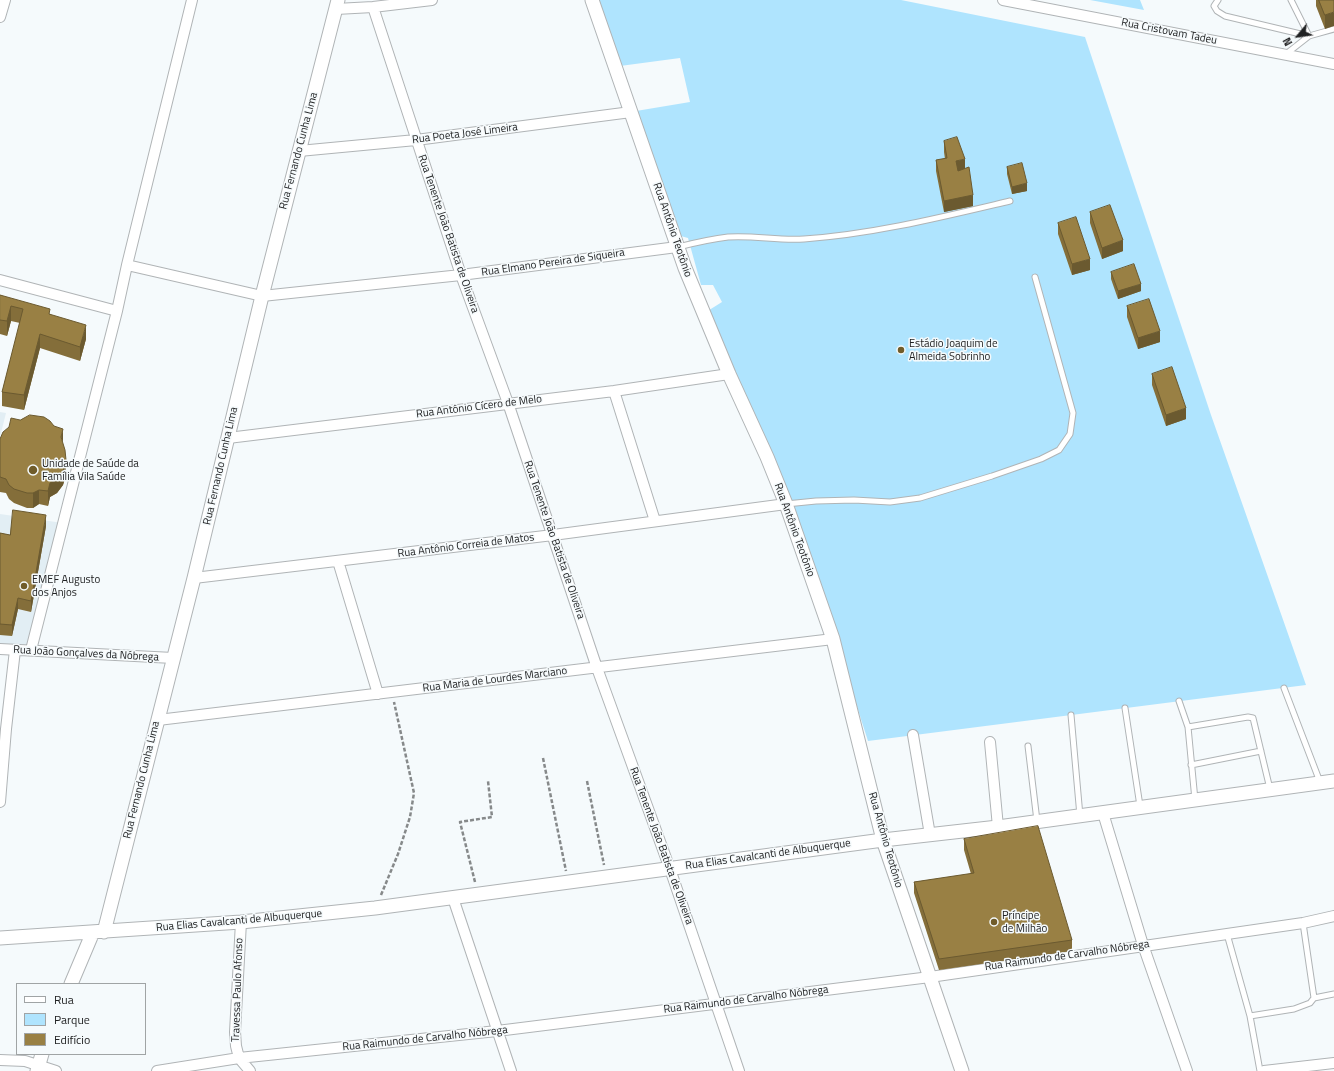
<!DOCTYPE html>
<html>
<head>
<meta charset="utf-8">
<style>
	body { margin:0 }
	#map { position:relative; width:1334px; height:1071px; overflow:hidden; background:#f5fafc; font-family:"Titillium Web",sans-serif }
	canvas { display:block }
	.legend { position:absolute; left:16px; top:983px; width:130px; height:72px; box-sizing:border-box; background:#f5fafc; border:1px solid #a0a4a5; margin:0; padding:5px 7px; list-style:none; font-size:12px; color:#212223 }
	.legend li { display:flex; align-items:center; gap:8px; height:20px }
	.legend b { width:20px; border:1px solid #a0a4a5 }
	.north { position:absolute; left:1278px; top:16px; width:40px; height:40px; -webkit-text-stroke:3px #f5fafc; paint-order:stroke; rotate:241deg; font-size:11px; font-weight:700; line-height:16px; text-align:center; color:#212223 }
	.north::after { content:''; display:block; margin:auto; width:14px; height:18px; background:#212223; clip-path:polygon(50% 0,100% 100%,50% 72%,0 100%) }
</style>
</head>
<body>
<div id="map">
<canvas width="1334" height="1071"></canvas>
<ul class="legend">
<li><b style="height:5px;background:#fff"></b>Rua</li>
<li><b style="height:11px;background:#afe4fe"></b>Parque</li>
<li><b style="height:11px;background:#998044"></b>Edifício</li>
</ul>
<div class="north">N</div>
</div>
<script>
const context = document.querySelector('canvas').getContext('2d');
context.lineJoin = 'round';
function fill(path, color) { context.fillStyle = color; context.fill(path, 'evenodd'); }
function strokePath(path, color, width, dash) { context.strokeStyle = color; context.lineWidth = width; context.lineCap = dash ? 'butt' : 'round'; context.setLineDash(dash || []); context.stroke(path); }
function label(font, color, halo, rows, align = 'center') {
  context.font = font + ' "Titillium Web",sans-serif'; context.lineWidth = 3; context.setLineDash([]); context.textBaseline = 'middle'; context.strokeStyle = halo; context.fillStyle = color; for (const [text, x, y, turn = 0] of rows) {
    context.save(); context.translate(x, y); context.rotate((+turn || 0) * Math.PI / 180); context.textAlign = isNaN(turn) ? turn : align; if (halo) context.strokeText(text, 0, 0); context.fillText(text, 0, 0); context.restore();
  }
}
fill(new Path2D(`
	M0,412L6,413L0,437Z
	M0,514L63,523L31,650L0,649Z`), '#e2eef4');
fill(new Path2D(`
	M597,0H901L1085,37L1211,415L1306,685L868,741L804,541L706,312L722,302L713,285H701L688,238L677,235L636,111L690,102L680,58L620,66Z
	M1090,0H1140L1144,10Z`), '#afe4fe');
const service = new Path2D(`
	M1218,0L1214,6L1217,11L1225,16L1309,36L1291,0
	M1286,54L1309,36L1334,29
	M678,247C694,243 711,239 728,237C754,235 779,241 804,239C874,234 942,217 1010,201
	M786,504L816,501L854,500L890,502L920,498L992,476L1041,459L1059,450L1070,434L1073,413L1035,277
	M1284,688L1320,782
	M1179,701L1188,727L1195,800
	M1125,708L1140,806
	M1071,715L1080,816
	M1188,727L1248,717L1253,718L1270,789
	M1028,746L1037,821
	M1191,765L1261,751
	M1303,923L1314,998
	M1227,934L1250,1016L1260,1071
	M1250,1016L1294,1009L1310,1003L1314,998L1334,994`);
const minor = new Path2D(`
	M1003,0L1334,64
	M373,7L461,275L508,403L597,668L670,869L739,1071
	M336,9L373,7L432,0
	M0,17L5,0
	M299,151L416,140L631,112
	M127,265L262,296L461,275L677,247
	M0,280L117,311
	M614,391L655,521
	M228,438L614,391L729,374
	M338,561L378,694
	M194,578L553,535L786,504
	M0,649L173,658
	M31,650L117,311L127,265L192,0
	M158,720L833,639
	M913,735L930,835
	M990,742L998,827
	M0,802L6,729L15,650
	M1103,813L1143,945L1187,1071
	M453,898L511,1071
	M241,922L235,1032L236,1046L239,1058L250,1071
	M0,1060L25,1061L56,1071
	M157,1071L239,1058L497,1031L930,977L1303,923L1334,916
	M1264,1071L1334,1063`);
const tertiary = new Path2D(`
	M592,0L685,268L729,374L767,457L786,504L833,639L883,840L962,1071
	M104,932L194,578L262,296L338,0
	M0,938L241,922L375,908L883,840L998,827L1334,781
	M71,984L93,932
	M37,1071L42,1054`);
strokePath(service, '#b0b4b6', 7);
strokePath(minor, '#b0b4b6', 12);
strokePath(tertiary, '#b0b4b6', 15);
strokePath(new Path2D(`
	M543,758L566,871
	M587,781L604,865
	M475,882L460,822L492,817L488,781
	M381,895L398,854L410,817L414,793L394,702`), '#86898a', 2.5, [4, 2]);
strokePath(service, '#fff', 5);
strokePath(minor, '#fff', 10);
strokePath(tertiary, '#fff', 13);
fill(new Path2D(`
	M1316,0H1334L1325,29L1316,6Z
	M944,141L965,169L973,206L944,212L936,171V160L945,159L944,152Z
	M1007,167L1027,191L1012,194L1007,174Z
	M1090,212L1123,251L1102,259L1090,223Z
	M1058,223L1090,270L1072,275L1058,234Z
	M1111,272L1141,291L1118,299L1111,279Z
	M0,295L50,314L86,339L80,361L40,348L24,410L2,406V392L20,323L11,321L7,336L0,334Z
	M1127,306L1160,342L1138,349L1127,317Z
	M1152,374L1186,419L1166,426L1152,385Z
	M20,420L63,444L66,475L63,485L57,493L50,497L48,506L39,504L33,508H27L14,503L9,499L6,493L0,492V439Z
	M46,526L31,612L18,609L12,636L0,635V533L10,535Z
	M964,839L1072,940V951L939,970L914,893V882L971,874L964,850Z`), '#846e3a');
fill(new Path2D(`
	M1334,12V26L1325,29V15Z
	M965,159V170L956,172V161Z
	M1027,183V191L1012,194V187Z
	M973,195V206L944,212V201Z
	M1123,240V251L1102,259V248Z
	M1090,259V270L1072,275V264Z
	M1141,284V291L1118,299V291Z
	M11,306V321L7,336V321Z
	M86,325V339L80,361V347Z
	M1160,331V342L1138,349V338Z
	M40,334V348L24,410V395Z
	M1186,408V419L1166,426V415Z
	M63,429V443L61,437Z
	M66,460V475L63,485L57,493L50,497L48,506V491L50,483Z
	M39,490V504L33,508V493Z
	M46,515V526L31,612V601Z
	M18,598V609L12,636V625Z`), '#6b5a30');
const building = new Path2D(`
	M1319,0H1334V12L1325,15Z
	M957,137L965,159L956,161L958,171L969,167L973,195L944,201L936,160L947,158L944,141Z
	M1022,163L1027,183L1012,187L1007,167Z
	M1110,205L1123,240L1102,248L1090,212Z
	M1076,217L1090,259L1072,264L1058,223Z
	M1134,264L1141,284L1118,291L1111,272Z
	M0,295L50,309L49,314L86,325L80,347L40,334L24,395L2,392L23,309L11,306L7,321L0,320Z
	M1149,299L1160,331L1138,338L1127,306Z
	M1172,367L1186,408L1166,415L1152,374Z
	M30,415L44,417L50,421L54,426L63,429L61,437L65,450L66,460L63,471L57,479L50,483L48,491L39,490L33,493H27L14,489L9,485L6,479L0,477V439L3,432L9,427L11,418L20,420Z
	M13,510L46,515L31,601L18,598L12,625L0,624V533L10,535Z
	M1038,826L1072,940L939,959L914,882L974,873L964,839Z`);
fill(building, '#998044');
strokePath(building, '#6b5a30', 1);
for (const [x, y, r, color] of [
	[901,350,4,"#705c2a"],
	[33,470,5,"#705c2a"],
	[24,586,4,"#705c2a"],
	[994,922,4,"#705c2a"]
]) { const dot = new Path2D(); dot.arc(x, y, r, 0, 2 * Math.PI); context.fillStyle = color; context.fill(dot); strokePath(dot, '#f5fafc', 1.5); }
label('11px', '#212223', '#f5fafc', [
	["Rua Cristovam Tadeu",1169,32,11],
	["Rua Poeta José Limeira",465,134,-7],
	["Rua Fernando Cunha Lima",299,151,-75],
	["Rua Antônio Teotônio",672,230,71],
	["Rua Tenente João Batista de Oliveira",448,234,71],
	["Rua Elmano Pereira de Siqueira",553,263,-8],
	["Rua Antônio Cícero de Melo",479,407,-7],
	["Rua Fernando Cunha Lima",221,466,-77],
	["Rua Antônio Teotônio",794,530,70],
	["Rua Tenente João Batista de Oliveira",554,540,71],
	["Rua Antônio Correia de Matos",466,546,-7],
	["Rua João Gonçalves da Nóbrega",86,654,3],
	["Rua Maria de Lourdes Marciano",495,680,-7],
	["Rua Fernando Cunha Lima",142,780,-76],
	["Rua Antônio Teotônio",885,840,74],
	["Rua Tenente João Batista de Oliveira",661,846,70],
	["Rua Elias Cavalcanti de Albuquerque",768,855,-8],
	["Rua Elias Cavalcanti de Albuquerque",239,921,-5],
	["Rua Raimundo de Carvalho Nóbrega",1067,956,-8],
	["Travessa Paulo Afonso",238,990,-88],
	["Rua Raimundo de Carvalho Nóbrega",746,1000,-7],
	["Rua Raimundo de Carvalho Nóbrega",425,1039,-6]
]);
label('11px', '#212223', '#f5fafc', [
	["Estádio Joaquim de",909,344],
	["Almeida Sobrinho",909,357],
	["Unidade de Saúde da",42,464],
	["Família Vila Saúde",42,477],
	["EMEF Augusto",32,580],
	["dos Anjos",32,593],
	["Príncipe",1002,916],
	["de Milhão",1002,929]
], 'left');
</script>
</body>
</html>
